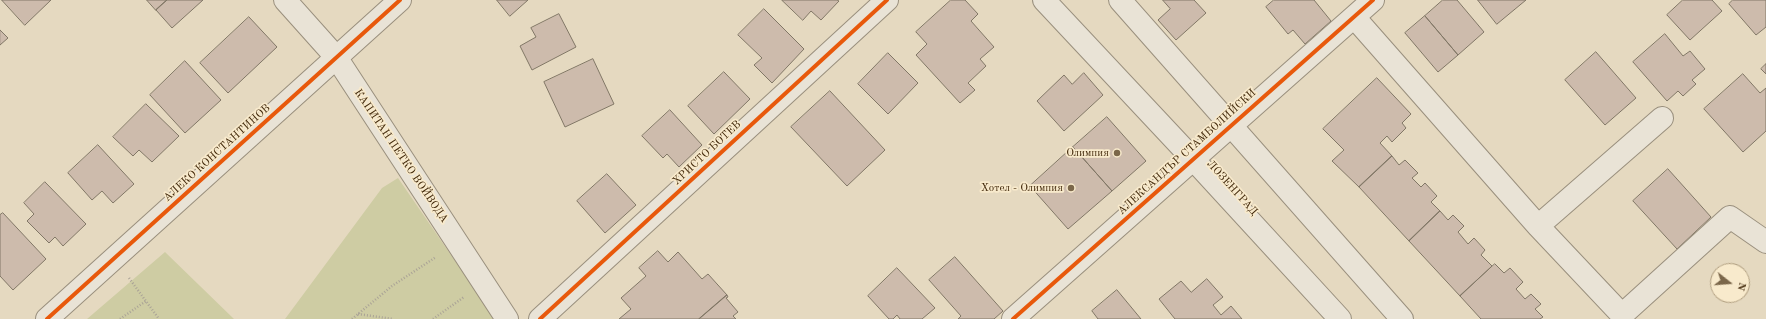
<!DOCTYPE html>
<html>
<head>
<meta charset="utf-8">
<style>
	body { margin:0 }
	#map { position:relative; width:1766px; height:319px; overflow:hidden; background:#e5d9c0; font-family:"Old Standard TT",serif }
	canvas { display:block }
	.north { position:absolute; left:1710px; top:263px; width:40px; height:40px; box-sizing:border-box; background:#f8eacc; border:1px solid #af9d7f; border-radius:50%; rotate:107deg; font-size:11px; font-weight:700; line-height:16px; text-align:center; color:#42290b }
	.north::after { content:''; display:block; margin:auto; width:14px; height:18px; background:#7b674a; clip-path:polygon(50% 0,100% 100%,50% 72%,0 100%) }
</style>
</head>
<body>
<div id="map">
<canvas width="1766" height="319"></canvas>
<div class="north">N</div>
</div>
<script>
const context = document.querySelector('canvas').getContext('2d');
context.lineJoin = 'round';
function fill(path, color) { context.fillStyle = color; context.fill(path, 'evenodd'); }
function strokePath(path, color, width, dash) { context.strokeStyle = color; context.lineWidth = width; context.lineCap = dash ? 'butt' : 'round'; context.setLineDash(dash || []); context.stroke(path); }
function label(font, color, halo, rows, align = 'center') {
  context.font = font + ' "Old Standard TT",serif'; context.lineWidth = 3.5; context.setLineDash([]); context.textBaseline = 'middle'; context.strokeStyle = halo; context.fillStyle = color; for (const [text, x, y, turn = 0] of rows) {
    context.save(); context.translate(x, y); context.rotate((+turn || 0) * Math.PI / 180); context.textAlign = isNaN(turn) ? turn : align; if (halo) context.strokeText(text, 0, 0); context.fillText(text, 0, 0); context.restore();
  }
}
fill(new Path2D(`
	M398,178L495,319H285L382,188Z
	M165,252L234,319H87Z`), '#cecca3');
const building = new Path2D(`
	M2,0H51L25,25Z
	M147,0H167L156,10Z
	M167,0H203L172,28L156,10Z
	M497,0H528L510,16Z
	M782,0H837L839,1L821,20L811,11L803,20Z
	M951,0H965L978,14L971,21L994,47L980,59L986,66L968,83L975,90L960,103L916,55L927,44L916,32Z
	M1163,0H1194L1206,13L1176,40L1158,20L1170,9Z
	M1274,0H1314L1331,21L1305,44L1293,30L1288,34L1266,7Z
	M1443,0H1457L1484,32L1458,55L1425,16Z
	M1478,0H1526L1497,24Z
	M1683,0H1712L1722,11L1690,40L1667,15Z
	M1733,0H1766V27L1756,35L1729,4Z
	M764,9L804,49L772,83L754,65L762,58L738,35Z
	M559,14L576,47L532,70L520,46L536,37L531,28Z
	M1425,16L1458,55L1438,72L1405,33Z
	M249,17L277,47L228,93L200,63Z
	M0,30L8,38L0,45Z
	M1665,34L1683,56L1690,51L1705,69L1692,80L1696,84L1683,96L1678,91L1667,101L1633,62Z
	M1596,52L1636,98L1605,125L1565,80Z
	M888,53L918,83L888,114L858,84Z
	M593,59L614,104L565,127L544,82Z
	M185,61L221,100L185,133L150,95Z
	M1766,64V74L1761,69Z
	M724,72L750,99L714,134L688,106Z
	M1084,73L1103,95L1064,131L1037,101L1064,75L1072,84Z
	M1743,74L1760,93L1766,88V131L1743,152L1704,109Z
	M1377,78L1411,114L1402,123L1406,128L1392,142L1387,136L1380,143L1392,156L1359,187L1332,161L1344,150L1323,129Z
	M830,91L885,150L847,186L791,127Z
	M146,104L179,136L152,162L139,150L133,156L113,137Z
	M670,110L702,145L679,167L667,154L663,158L642,136Z
	M1107,117L1146,161L1112,191L1073,147Z
	M98,145L134,184L113,203L102,191L92,200L68,173Z
	M1073,147L1112,191L1068,229L1030,186Z
	M1392,156L1399,165L1405,160L1418,173L1412,178L1421,187L1425,183L1437,196L1431,202L1440,211L1409,241L1359,187Z
	M1668,169L1711,217L1677,249L1633,201Z
	M607,174L636,205L605,233L577,201Z
	M45,182L86,224L63,246L55,237L49,243L27,221L34,214L24,203Z
	M1440,211L1448,220L1453,215L1464,226L1458,232L1468,244L1474,238L1485,250L1481,255L1492,266L1460,296L1409,241Z
	M3,213L46,259L13,290L0,276V215Z
	M658,251L668,262L678,252L702,279L708,274L727,295L699,319H619L631,309L621,298L646,276L639,268Z
	M955,257L1003,311L994,319H958L961,316L929,280Z
	M1495,264L1504,273L1510,268L1523,282L1516,289L1525,299L1531,294L1541,304L1535,309L1543,317L1540,319H1481L1460,296Z
	M897,268L935,308L922,319H900L897,315L893,319H889L868,296Z
	M1207,279L1223,297L1213,305L1221,315L1231,306L1242,319H1175L1159,299L1181,281L1191,292Z
	M1117,290L1141,319H1098L1092,311Z
	M727,295L728,297L726,298L738,312L733,316L736,319H699Z`);
fill(building, '#cdbbac');
strokePath(building, '#817766', 1);
const minor = new Path2D(`
	M285,0L336,57L507,319
	M1044,0L1193,159L1340,319
	M1120,0L1402,319
	M1354,17L1538,226L1622,315L1730,217L1766,242
	M1538,226L1662,118
	M47,319L400,0
	M540,319L887,0
	M1013,319L1373,0`);
strokePath(minor, '#998f7d', 24);
strokePath(new Path2D(`
	M129,278L159,319
	M358,314L393,319
	M120,319L146,301
	M352,319L392,286L436,257
	M433,319L464,297`), '#aaa396', 2.5, [1, 2]);
strokePath(minor, '#e9e3d6', 22);
strokePath(new Path2D(`
	M47,319L400,0
	M540,319L887,0
	M1013,319L1373,0`), '#e8590c', 4);
for (const [x, y, r, color] of [
	[1117,153,4,"#7b674a"],
	[1071,188,4,"#7b674a"]
]) { const dot = new Path2D(); dot.arc(x, y, r, 0, 2 * Math.PI); context.fillStyle = color; context.fill(dot); strokePath(dot, '#f8eacc', 1.5); }
label('11px', '#42290b', '#f8eacc', [
	["АЛЕКСАНДЪР СТАМБОЛИЙСКИ",1187,152,-42],
	["АЛЕКО КОНСТАНТИНОВ",217,153,-42],
	["ХРИСТО БОТЕВ",707,153,-43],
	["КАПИТАН ПЕТКО ВОЙВОДА",401,156,56],
	["ЛОЗЕНГРАД",1232,188,48]
]);
label('11px', '#42290b', '#f8eacc', [
	["Олимпия",1109,153],
	["Хотел - Олимпия",1063,188]
], 'right');
</script>
</body>
</html>
